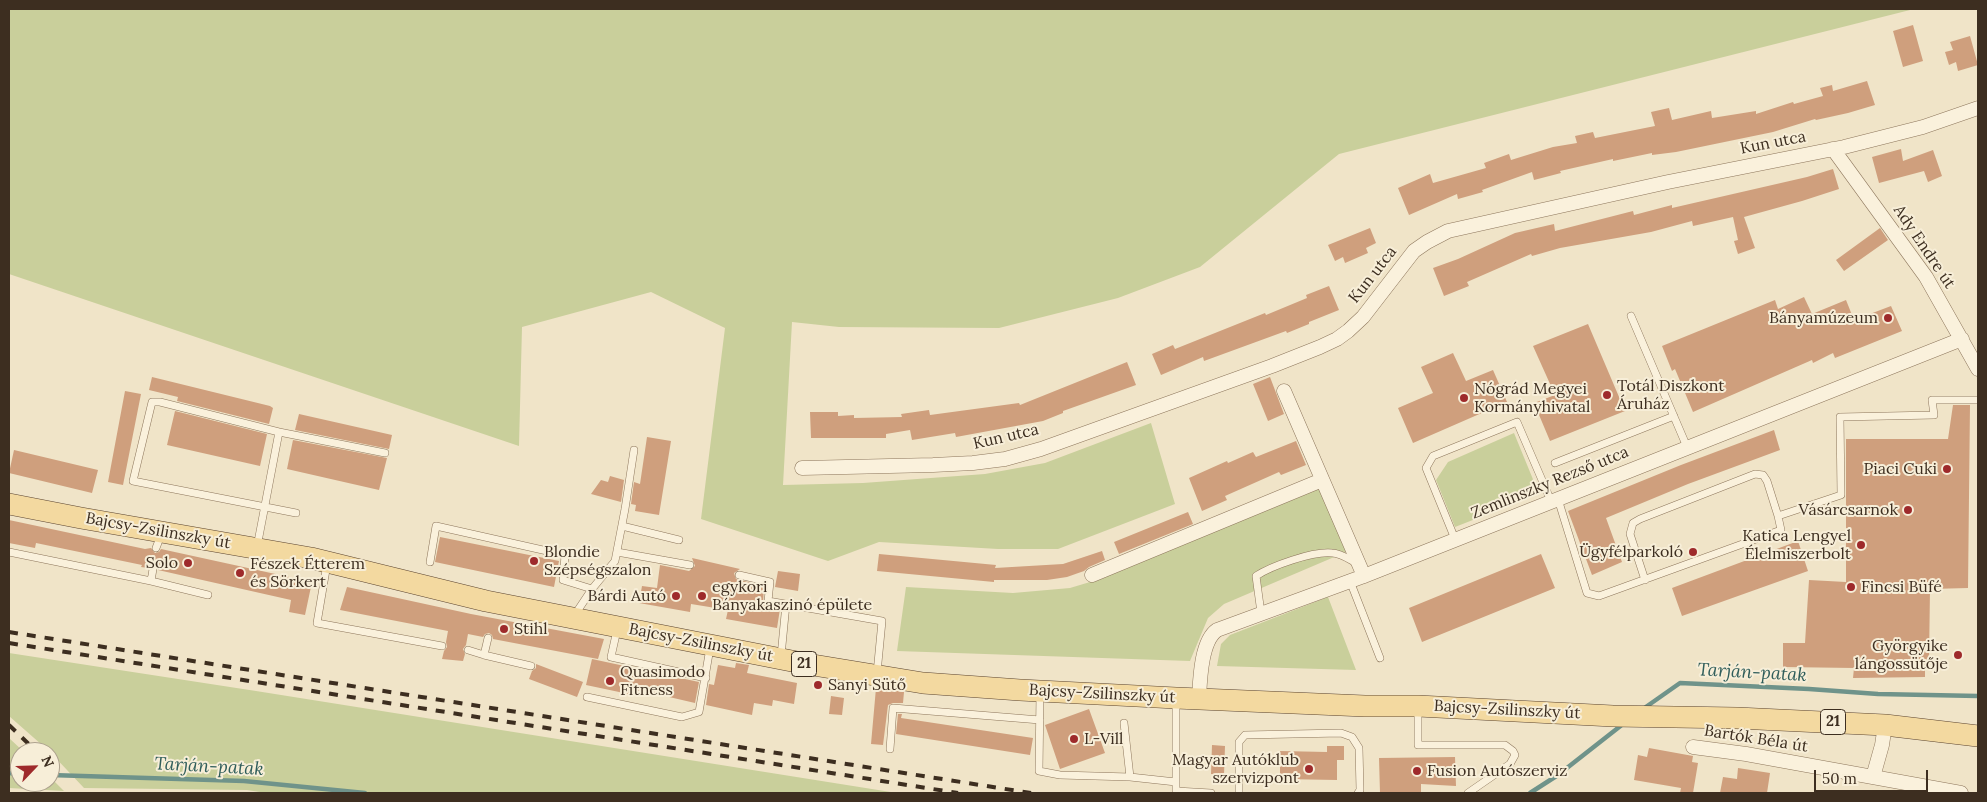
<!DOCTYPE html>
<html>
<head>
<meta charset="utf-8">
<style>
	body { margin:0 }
	#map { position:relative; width:1987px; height:802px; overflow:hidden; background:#f0e4c8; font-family:Lora,serif }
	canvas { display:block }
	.frame { position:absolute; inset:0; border:10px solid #3d2e20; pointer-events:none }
	.north { position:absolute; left:10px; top:742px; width:50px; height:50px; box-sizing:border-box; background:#f7eed8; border:1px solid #ada18e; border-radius:50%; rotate:66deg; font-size:14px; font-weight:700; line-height:20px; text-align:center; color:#3d2e20 }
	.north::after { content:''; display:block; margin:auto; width:18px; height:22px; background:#9e2a2b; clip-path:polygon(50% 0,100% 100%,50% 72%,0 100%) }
	.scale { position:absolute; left:1814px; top:770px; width:114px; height:22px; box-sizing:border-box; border:2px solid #3d2e20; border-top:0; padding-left:6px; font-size:15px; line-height:18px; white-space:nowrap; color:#3d2e20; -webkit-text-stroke:4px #f7eed8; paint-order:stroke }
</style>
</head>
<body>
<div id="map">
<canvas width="1987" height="802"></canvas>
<div class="frame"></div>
<div class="north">N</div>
<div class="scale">50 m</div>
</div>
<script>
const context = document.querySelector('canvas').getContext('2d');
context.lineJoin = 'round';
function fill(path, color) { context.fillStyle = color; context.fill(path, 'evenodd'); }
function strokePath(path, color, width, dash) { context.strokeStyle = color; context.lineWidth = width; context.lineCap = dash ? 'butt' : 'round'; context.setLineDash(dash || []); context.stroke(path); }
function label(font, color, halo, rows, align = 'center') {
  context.font = font + ' Lora,serif'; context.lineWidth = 4; context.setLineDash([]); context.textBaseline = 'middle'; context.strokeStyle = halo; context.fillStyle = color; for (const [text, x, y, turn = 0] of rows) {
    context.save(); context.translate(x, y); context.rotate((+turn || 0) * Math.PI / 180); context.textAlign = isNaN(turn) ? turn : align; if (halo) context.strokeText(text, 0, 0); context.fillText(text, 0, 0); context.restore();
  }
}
fill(new Path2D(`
	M9,9H1914L1339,154L1200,267L1118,298L999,328L839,327L792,322L783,485L863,483L985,474L1045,463L1151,423L1175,504L1058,549H998L879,542L828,561L701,519L725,328L651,292L522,327L519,446L9,274Z
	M1514,433L1539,494L1455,527L1436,480L1448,462Z
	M1318,486L1346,552L1224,604L1208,618L1190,661L897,651L906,587L1013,593L1070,588L1100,579Z
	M1328,597L1356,670L1217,666L1221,644L1230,635Z
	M9,653L256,691L897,793H266L247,790L84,788L50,752L9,716Z
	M9,738L24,752H20V782H50V777L64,791L9,788Z`), '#c9cf9b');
strokePath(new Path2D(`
	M1643,709L1680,683L1809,689L1878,694L1978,696
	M9,773L20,774
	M50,775L244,781L365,793
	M1530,793L1558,775L1623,724`), '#6f938a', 4.5);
fill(new Path2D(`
	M1913,25L1923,61L1903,67L1893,31Z
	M1970,36L1978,65L1958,71L1956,62L1949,65L1945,52L1953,50L1950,42Z
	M1867,81L1875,105L1848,113L1816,120L1815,119L1773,132L1676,152L1652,155V153L1613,161V159L1560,171L1561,173L1534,180L1532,172L1482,190L1483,192L1458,199L1457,194L1409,215L1398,188L1430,174L1433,183L1486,168L1484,163L1509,154L1511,160L1553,147L1577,143L1575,136L1593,132L1595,138L1655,126L1651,112L1669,108L1672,120L1711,111L1712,118L1756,111V114L1793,102L1794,104L1823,96L1820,88L1832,85L1833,91Z
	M1901,149L1903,161L1933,150L1942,176L1928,182L1924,171L1879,183L1872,157Z
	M1833,169L1839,189L1802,201L1744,217L1755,248L1738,254L1734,241L1738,240L1733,217L1693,226L1692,221L1651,232L1560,248L1532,256L1531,254L1467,282L1469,286L1444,296L1433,268L1458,259L1515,233L1554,224L1555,231L1633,211L1634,215L1672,205V208L1807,177Z
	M1370,228L1376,243L1366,248L1368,253L1345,263L1343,257L1335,261L1328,245Z
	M1880,228L1888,240L1844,271L1836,260Z
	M1329,286L1339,310L1309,322V324L1287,333L1286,331L1204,361L1203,357L1161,375L1152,354L1173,345L1175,349L1265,313L1266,315L1307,298L1306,295Z
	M1804,297L1812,314L1846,300L1854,320L1891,306L1902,331L1835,358L1833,353L1813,363L1812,360L1693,412L1675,369L1672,371L1662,346L1775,300L1778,309Z
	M1588,324L1625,411L1550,441L1534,403L1555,395L1533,346Z
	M1453,353L1466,381L1493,370L1507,402L1413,443L1398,408L1433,393L1421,367Z
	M1127,362L1136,385L1063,411V413L1043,421L956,437L955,433L912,440L910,430L886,434V438H811L810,412H838V416L854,415V418L902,417L901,414L929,410L930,415L1019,403L1020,405Z
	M152,377L270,406L273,408L269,424L177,401L178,397L149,390Z
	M1270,377L1284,414L1268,421L1253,384Z
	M125,391L141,394L123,485L108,482Z
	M1953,405H1970L1968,588L1930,589L1929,661H1925V677L1853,678L1854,668L1783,667V643H1805L1809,580L1846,582V439H1948Z
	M175,411L267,434L260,466L167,445Z
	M299,414L392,435L389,449L295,430Z
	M1774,430L1780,450L1688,484L1606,518L1622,562L1592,575L1568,511L1681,465Z
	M647,437L671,441L659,515L635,511L636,505L631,504L634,482L640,484Z
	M293,440L387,458L379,490L287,469Z
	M1296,441L1306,465L1281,475L1279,472L1225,496L1227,500L1202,511L1189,478L1227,461L1228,463L1253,452L1256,457Z
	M14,450L98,470L92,493L9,473Z
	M610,476L624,480L621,502L591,494L601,480L608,482Z
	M1188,512L1193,524L1119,554L1114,542Z
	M9,520L145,549L151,548L155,553L159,552L161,549L312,582L305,615L289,612L291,600L158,570V567L154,564H151L148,568L141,567L142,565L36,543L35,548L9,543Z
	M440,537L559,561L554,587L435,562Z
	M1798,541L1808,571L1682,616L1672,588Z
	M1102,551L1105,560L1089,567L1084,571L1067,577L1047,580H994V582L877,571L879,554L996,565L995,568L1063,564Z
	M1541,554L1555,588L1422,642L1409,608Z
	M692,558L740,569L734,573L736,579L764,586L763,603L767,606L780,609L777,628L726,619L728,610L691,604L690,612L639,603L642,586L657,588L660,565L689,571L695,566Z
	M778,571L800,574L798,591L775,587Z
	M347,587L471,614L604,639L598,659L493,639L492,635L489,633L485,634L483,637L468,634L466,645L463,649L465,654L463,661L442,659L444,651L447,647L446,642L448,631L340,610Z
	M592,659L699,682L695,703L639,690L638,696L586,685Z
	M736,663L749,665L747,673L797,683L794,704L773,700L772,706L754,703L752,715L706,705L709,684L714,685L718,665L735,668Z
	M536,664L583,682L577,697L529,679L532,671L536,668Z
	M876,688L904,692L903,703H893L888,705L883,745L871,744Z
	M831,696L844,698L842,715L829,714Z
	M1089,709L1105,753L1060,769L1045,725Z
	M898,714H902L901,718L1033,738L1030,755L896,734Z
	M1212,745L1225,746L1224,775L1211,774Z
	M1327,746H1344V760H1337V780L1280,779V751L1327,752Z
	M1649,748L1693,756L1692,762L1698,763L1693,793H1680L1681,788L1634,780L1638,755L1647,757Z
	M1455,757L1456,786L1421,784V793H1380L1379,758Z
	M1738,768L1770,773L1767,793H1720L1723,777L1737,779Z`), '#cf9f7d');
const lane = new Path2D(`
	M1631,316L1687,447
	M1555,463L1674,416
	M1558,499L1587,593L1599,596L1781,530L1778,516L1841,495L1840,417L1934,415L1932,400H1978
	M296,513L133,481L152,402H160L279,432L385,453
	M622,526L679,540
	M1455,539L1426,468L1433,456L1517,422L1551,501
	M257,547L279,432
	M156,548L161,535
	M9,552L151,581
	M617,552L690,565
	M430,562L436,526L565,555L563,580L592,589
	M327,564L317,623L442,646
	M153,569L151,581L208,595
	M739,575L770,582L768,601L882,621L877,673
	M1645,580L1630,534L1633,523L1640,519L1755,474L1763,475L1767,481L1778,516
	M1350,581L1380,658
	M1261,613L1256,576C1271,566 1313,551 1332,553C1341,553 1350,560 1358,564
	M574,616L592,589L615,561L625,509L634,450
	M617,630L611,657L706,678
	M488,638L484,655L531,666
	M468,650L484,655
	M781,656L786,604
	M1040,694L1039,771L1060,775L1130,777L1124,723
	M587,697L682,717L699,712L710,648
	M1176,700V791L1211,793
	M1418,709V745H1505L1513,751L1515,755L1510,764L1468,793
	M890,749L893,708L1040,720
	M1130,777L1176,782
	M1239,793V742L1245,735L1341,733L1352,737L1359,748L1360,790L1358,793`);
const street = new Path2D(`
	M1833,149L1926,277L1978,369
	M1284,391L1364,576
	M802,468L933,465L973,463L1005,459L1041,449L1272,366L1320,347L1337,339L1348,331L1363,317L1414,251L1427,242L1448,231L1668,182L1844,147L1923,127L1978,108
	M1092,575L1322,480
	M1199,698C1200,680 1201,641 1217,630L1364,576L1962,339
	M1693,747L1746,754L1961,793
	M1873,777L1882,745L1885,725`);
const primary = new Path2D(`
	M9,504L81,518L311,558L486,601L807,664L923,683L1020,690L1176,698L1365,706H1418L1613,716L1737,718L1885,725L1978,736`);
strokePath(lane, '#8d765c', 8);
strokePath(street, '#8d765c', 15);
strokePath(primary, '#5b4430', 22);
strokePath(lane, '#faf1dc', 7);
strokePath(street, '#faf1dc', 14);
strokePath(primary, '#f3d9a0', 21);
strokePath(new Path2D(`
	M9,632L1031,793
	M9,643L958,793
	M9,725L37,752`), '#3d2e20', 4, [9, 9]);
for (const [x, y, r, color] of [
	[1888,318,5,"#9e2a2b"],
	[1607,395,5,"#9e2a2b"],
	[1464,398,5,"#9e2a2b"],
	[1947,469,5,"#9e2a2b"],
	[1908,510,5,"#9e2a2b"],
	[1861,545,5,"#9e2a2b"],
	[1693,552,5,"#9e2a2b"],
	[534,561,5,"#9e2a2b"],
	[188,563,5,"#9e2a2b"],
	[240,573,5,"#9e2a2b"],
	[1851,587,5,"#9e2a2b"],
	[676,596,5,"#9e2a2b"],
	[702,596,5,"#9e2a2b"],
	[504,629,5,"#9e2a2b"],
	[1958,655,5,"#9e2a2b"],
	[610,681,5,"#9e2a2b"],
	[818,685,5,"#9e2a2b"],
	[1074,739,5,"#9e2a2b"],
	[1309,769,5,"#9e2a2b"],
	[1417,771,5,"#9e2a2b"]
]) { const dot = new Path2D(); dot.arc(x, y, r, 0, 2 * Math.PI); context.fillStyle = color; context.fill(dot); strokePath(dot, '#f7eed8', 2); }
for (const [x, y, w] of [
	[804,664,25],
	[1833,722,25]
]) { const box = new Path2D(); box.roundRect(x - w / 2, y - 12.5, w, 25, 4); context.fillStyle = '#f7eed8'; context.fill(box); strokePath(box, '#3d2e20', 1); }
label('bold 15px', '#3d2e20', null, [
	["21",804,664],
	["21",1833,722]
]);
label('16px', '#3d2e20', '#f7eed8', [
	["Kun utca",1773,143,-11],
	["Ady Endre út",1924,247,56],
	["Kun utca",1373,275,-52],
	["Kun utca",1006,437,-13],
	["Zemlinszky Rezső utca",1550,483,-22],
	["Bajcsy-Zsilinszky út",158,531,10],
	["Bajcsy-Zsilinszky út",701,643,11],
	["Bajcsy-Zsilinszky út",1102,694,3],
	["Bajcsy-Zsilinszky út",1507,710,3],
	["Bartók Béla út",1756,739,9]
]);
label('16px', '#3d2e20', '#f7eed8', [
	["Bányamúzeum",1878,318,"right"],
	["Totál Diszkont",1617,386],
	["Áruház",1617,404],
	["Nógrád Megyei",1474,389],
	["Kormányhivatal",1474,407],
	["Piaci Cuki",1937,469,"right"],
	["Vásárcsarnok",1898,510,"right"],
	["Katica Lengyel",1851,536,"right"],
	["Élelmiszerbolt",1851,554,"right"],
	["Blondie",544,552],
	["Szépségszalon",544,570],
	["Ügyfélparkoló",1683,552,"right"],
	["Solo",178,563,"right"],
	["Fészek Étterem",250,564],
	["és Sörkert",250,582],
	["egykori",712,587],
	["Bányakaszinó épülete",712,605],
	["Fincsi Büfé",1861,587],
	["Bárdi Autó",666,596,"right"],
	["Stihl",514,629],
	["Györgyike",1948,646,"right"],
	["lángossütője",1948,664,"right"],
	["Quasimodo",620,672],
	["Fitness",620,690],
	["Sanyi Sütő",828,685],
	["L-Vill",1084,739],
	["Magyar Autóklub",1299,760,"right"],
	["szervizpont",1299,778,"right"],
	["Fusion Autószerviz",1427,771]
], 'left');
label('italic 18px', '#2f5d5a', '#f7eed8', [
	["Tarján-patak",1752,673,3],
	["Tarján-patak",209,767,3]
]);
</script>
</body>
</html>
